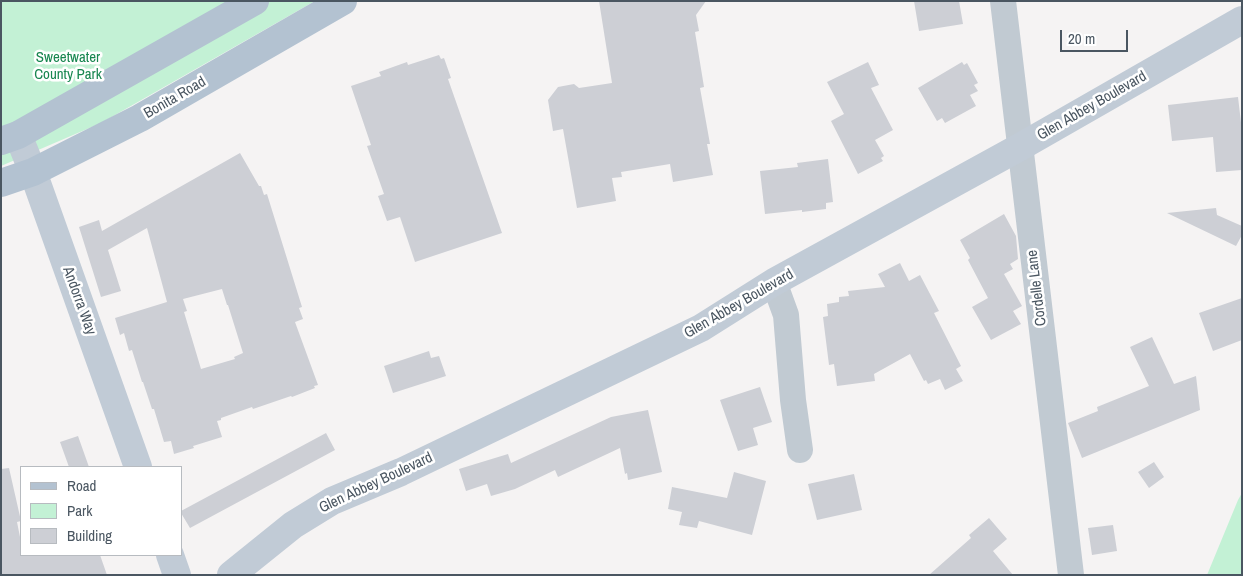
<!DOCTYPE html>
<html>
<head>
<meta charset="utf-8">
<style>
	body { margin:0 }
	#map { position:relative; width:1243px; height:576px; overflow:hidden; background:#f5f3f3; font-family:"Archivo Narrow",sans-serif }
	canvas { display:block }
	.frame { position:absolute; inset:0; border:2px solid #4a5661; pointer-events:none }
	.legend { position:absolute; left:20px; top:466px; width:162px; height:90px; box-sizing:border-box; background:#fff; border:1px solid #b7bbc0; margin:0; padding:6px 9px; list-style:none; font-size:15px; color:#4a5661 }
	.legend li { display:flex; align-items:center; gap:10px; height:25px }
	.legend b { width:25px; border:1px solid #b7bbc0 }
	.scale { position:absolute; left:1060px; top:30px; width:68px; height:22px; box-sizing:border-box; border:2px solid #4a5661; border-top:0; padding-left:6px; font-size:15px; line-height:18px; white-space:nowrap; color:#4a5661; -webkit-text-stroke:4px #fff; paint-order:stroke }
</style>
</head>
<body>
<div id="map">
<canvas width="1243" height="576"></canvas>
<div class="frame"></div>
<ul class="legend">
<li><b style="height:6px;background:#b3c2d1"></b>Road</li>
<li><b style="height:14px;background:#c3f1d5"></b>Park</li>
<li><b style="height:14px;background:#cdcfd5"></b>Building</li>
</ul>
<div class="scale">20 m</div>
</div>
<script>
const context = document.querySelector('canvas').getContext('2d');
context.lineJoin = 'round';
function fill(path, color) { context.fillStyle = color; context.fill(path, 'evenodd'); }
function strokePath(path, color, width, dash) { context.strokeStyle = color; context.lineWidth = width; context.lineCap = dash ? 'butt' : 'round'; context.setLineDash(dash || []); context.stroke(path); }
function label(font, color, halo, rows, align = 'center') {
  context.font = font + ' "Archivo Narrow",sans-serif'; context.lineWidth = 5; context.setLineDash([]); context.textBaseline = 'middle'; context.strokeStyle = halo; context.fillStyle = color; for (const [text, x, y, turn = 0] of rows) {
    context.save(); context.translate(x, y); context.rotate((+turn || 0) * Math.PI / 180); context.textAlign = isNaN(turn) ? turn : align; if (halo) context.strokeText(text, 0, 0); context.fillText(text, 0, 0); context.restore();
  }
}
fill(new Path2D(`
	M1,1H315L101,123L1,166Z
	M1242,493V575H1207L1238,500Z`), '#c3f1d5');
fill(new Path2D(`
	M599,1H706L696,15L699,31L695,32L704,87L700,88L710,144H707L713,175L673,182L670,164L621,172L622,177L612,178L616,201L577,208L563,129L553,131L548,100L558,87L574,84L579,88L612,83Z
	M914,1H959L963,24L919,31Z
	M439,55L441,59L444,58L451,78L448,79L502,233L415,262L400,217L387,221L378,196L384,194L367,146L371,145L351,86L381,76L379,72L407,62L408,65Z
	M868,62L879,85L871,88L893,130L875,140L884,156L881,158L883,161L858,174L831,121L844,114L827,82Z
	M962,62L964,65L967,63L978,83L974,85L978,91L970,95L976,106L945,123L942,118L937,121L918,88Z
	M1238,97L1242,131V170L1216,172L1213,137L1172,141L1168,105Z
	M240,153L259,186H261L264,195L267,194L302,307L299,308L303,319L295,322L318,385L314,386L315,388L292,397L291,396L253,409L252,407L221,418V420L217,421L222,437L193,446L194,448L174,454L171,441L164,442L154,409H152L143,382H142L132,350L129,351L124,333L120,335L115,318L167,302L147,228L108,250L121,291L101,297L79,227L99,220L102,231ZM222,289L227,305H228L243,353L234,357L235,359L201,369L184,312L187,311L183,299Z
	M828,159L833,202L826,203V209L802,212V210L765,214L760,171L798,167L797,163Z
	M1216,208L1217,215L1242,226V235L1236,246L1167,213Z
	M1004,214L1016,236L1018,259L1010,264L1013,269L1004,274L1022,306L1013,311L1021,324L991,340L972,307L988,298L968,260L970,258L960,240Z
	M900,263L909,281L920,275L939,311L934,313L961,366L956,369L963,381L945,390L940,379L928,384L926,380L924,381L910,354L874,374L875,381L837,386L834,364L829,365L823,317L828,316L827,304L839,302V297L849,296L848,291L885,287L878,274Z
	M1242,298V340L1213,351L1199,313Z
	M1152,337L1174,384L1196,376L1200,410L1082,458L1068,423L1098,411L1097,407L1149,386L1130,347Z
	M429,351L431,358L439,356L446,376L393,393L384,366Z
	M760,387L772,422L753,428L758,445L738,451L720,400Z
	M648,410L662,472L628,480L627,473L625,474L620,448L558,477L555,470L515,489L491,496L487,484L466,491L459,469L508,454L511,463L611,417Z
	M326,433L335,450L190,528L181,513V511Z
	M78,436L89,467H69L60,442Z
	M1154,462L1164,477L1149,488L1138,472Z
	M9,468L21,521L17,522L21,542V555H100L107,575H1V469Z
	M734,472L766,481L752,535L699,521L697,528L679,525L682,512L668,509L672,487L727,498Z
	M854,474L862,510L817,520L808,484Z
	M989,518L1007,539L993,551L1013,575H929L971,538L969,535Z
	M1113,525L1117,551L1092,555L1088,528Z`), '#cdcfd5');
strokePath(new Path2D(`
	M1003,1L1071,575
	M774,282L786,315L793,400L800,450`), '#c1cad2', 26);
strokePath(new Path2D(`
	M18,135L33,172L138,467
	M170,555L177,575
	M231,575L293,525L332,501L401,472L701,328L774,282L1020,147L1242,20`), '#c1cbd6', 28);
strokePath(new Path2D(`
	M1,141L18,135L255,1
	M1,183L33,172L140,118L343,1`), '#b3c2d1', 28);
label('15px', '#17864f', '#fff', [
	["Sweetwater",68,58],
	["County Park",68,75]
]);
label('15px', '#4a5661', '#fff', [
	["Bonita Road",175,98,-30],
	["Glen Abbey Boulevard",1092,106,-30],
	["Cordelle Lane",1037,288,-97],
	["Andorra Way",79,301,70],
	["Glen Abbey Boulevard",739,304,-30],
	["Glen Abbey Boulevard",376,483,-25]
]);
</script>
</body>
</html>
